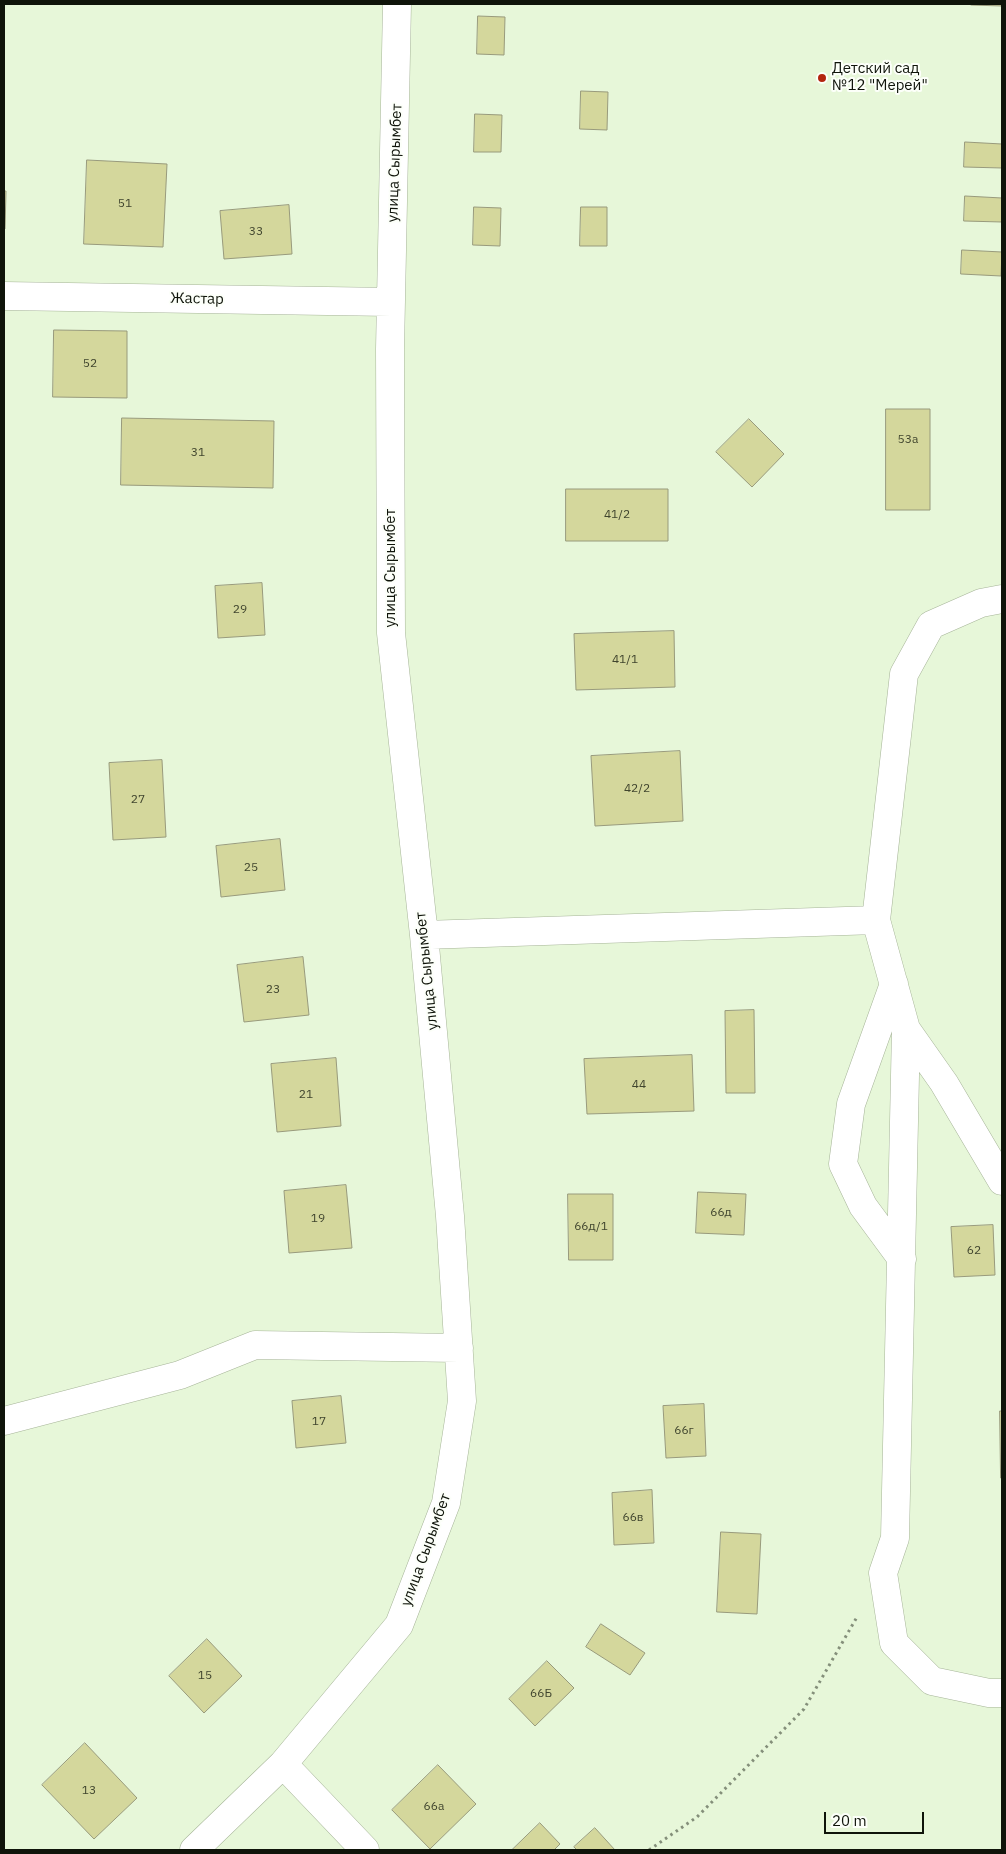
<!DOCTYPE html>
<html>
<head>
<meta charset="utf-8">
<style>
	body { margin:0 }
	#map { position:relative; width:1006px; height:1854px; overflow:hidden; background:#e7f7d9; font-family:"IBM Plex Sans",sans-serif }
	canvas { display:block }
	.frame { position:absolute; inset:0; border:5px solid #0f140a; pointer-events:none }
	.scale { position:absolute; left:824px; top:1812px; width:100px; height:22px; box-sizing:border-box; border:2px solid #0f140a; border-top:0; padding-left:6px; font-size:15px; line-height:18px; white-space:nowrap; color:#0f140a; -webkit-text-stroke:4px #fcfff9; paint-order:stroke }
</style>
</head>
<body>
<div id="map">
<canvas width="1006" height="1854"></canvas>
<div class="frame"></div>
<div class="scale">20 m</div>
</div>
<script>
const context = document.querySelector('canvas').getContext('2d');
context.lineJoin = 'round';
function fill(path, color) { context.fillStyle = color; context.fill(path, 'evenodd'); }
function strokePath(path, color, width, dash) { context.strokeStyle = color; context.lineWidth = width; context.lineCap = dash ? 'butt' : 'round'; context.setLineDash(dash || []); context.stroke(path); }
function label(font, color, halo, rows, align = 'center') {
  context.font = font + ' "IBM Plex Sans",sans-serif'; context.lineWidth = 4; context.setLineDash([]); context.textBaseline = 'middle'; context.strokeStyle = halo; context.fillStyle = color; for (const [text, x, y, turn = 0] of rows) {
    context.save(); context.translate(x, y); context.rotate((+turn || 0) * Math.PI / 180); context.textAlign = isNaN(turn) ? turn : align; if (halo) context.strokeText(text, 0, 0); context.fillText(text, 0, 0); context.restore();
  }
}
const building = new Path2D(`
	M971,4H1002V6L971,5Z
	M478,16L505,17L504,55L477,54Z
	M581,91L608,92L607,130L580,129Z
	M475,114L502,115L501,152H474Z
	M965,142L1002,144V168L964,167Z
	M87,160L167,164L163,247L84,244Z
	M4,191H6L5,229H4Z
	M965,196L1002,198V222L964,221Z
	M289,205L292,254L224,259L220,211Z
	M474,207L501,208L500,246L473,245Z
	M581,207H607V246H580Z
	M962,250L1002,252L1001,276L961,274Z
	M54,330L127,331V398L53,397Z
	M886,409H930V510H886Z
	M122,418L274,421L273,488L121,485Z
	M749,419L784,454L752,487L716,452Z
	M566,489H668V541H566Z
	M262,583L265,635L218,638L215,586Z
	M674,631L675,687L576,690L574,634Z
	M680,751L683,821L595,826L591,756Z
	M162,760L166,837L113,840L109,763Z
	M280,839L285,890L221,897L216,846Z
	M303,957L309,1015L244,1022L237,965Z
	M754,1010L755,1093H726L725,1011Z
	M692,1055L694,1111L587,1114L584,1059Z
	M336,1058L341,1126L277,1132L271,1064Z
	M346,1185L352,1248L289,1253L284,1191Z
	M698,1192L746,1194L744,1235L696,1233Z
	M568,1194H613V1260H569Z
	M993,1225L995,1275L954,1277L951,1227Z
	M341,1396L346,1443L296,1448L292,1401Z
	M704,1404L706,1456L666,1458L663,1406Z
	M1000,1411H1002V1478H1001Z
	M652,1490L654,1543L614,1545L612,1493Z
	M721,1532L761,1534L757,1614L717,1612Z
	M601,1624L645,1653L630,1675L586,1647Z
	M207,1639L242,1676L204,1713L169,1676Z
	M547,1661L574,1688L535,1726L509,1699Z
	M85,1743L137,1798L94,1839L42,1785Z
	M438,1765L476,1804L430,1849L392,1810Z
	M540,1823L560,1844L554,1850H512Z
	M595,1828L615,1850H577L574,1847Z`);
fill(building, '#d4d79c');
strokePath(building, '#989a7c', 1);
const minor = new Path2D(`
	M4,296L391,302
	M1002,599L981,603L931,625L904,674L876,920L906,1029L944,1083L1002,1181
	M424,935L876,920
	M894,984L851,1104L843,1164L863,1206L902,1259
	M906,1029L895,1538L883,1573L894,1643L932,1681L989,1693H1002
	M4,1421L180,1375L255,1345L459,1348
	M283,1764L365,1850
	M194,1850L283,1764L399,1625L446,1503L462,1401L450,1216L424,935L391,633L390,349L397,4`);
strokePath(minor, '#a6b498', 29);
strokePath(new Path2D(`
	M649,1850L697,1817L804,1709L857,1617`), '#848f7a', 3, [2.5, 4]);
strokePath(minor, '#fff', 28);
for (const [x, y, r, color] of [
	[822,78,5,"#b3250e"]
]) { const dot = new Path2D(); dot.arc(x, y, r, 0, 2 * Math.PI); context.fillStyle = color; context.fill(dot); strokePath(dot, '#fcfff9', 2); }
label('12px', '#40452e', null, [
	["51",125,204],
	["33",256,232],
	["52",90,364],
	["53а",908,440],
	["31",198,453],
	["41/2",617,515],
	["29",240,610],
	["41/1",625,660],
	["42/2",637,789],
	["27",138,800],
	["25",251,868],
	["23",273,990],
	["44",639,1085],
	["21",306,1095],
	["66д",721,1213],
	["19",318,1219],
	["66д/1",591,1227],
	["62",974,1251],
	["17",319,1422],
	["66г",684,1431],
	["66в",633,1518],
	["15",205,1676],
	["66Б",541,1694],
	["13",89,1791],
	["66а",434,1807]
]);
label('15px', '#0f140a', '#fcfff9', [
	["Детский сад",832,69],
	["№12 \"Мерей\"",832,86]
], 'left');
label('15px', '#0f140a', '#fcfff9', [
	["улица Сырымбет",395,163,-88],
	["Жастар",197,299,1],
	["улица Сырымбет",391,568,-90],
	["улица Сырымбет",427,971,-96],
	["улица Сырымбет",426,1550,-70]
]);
</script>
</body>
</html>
